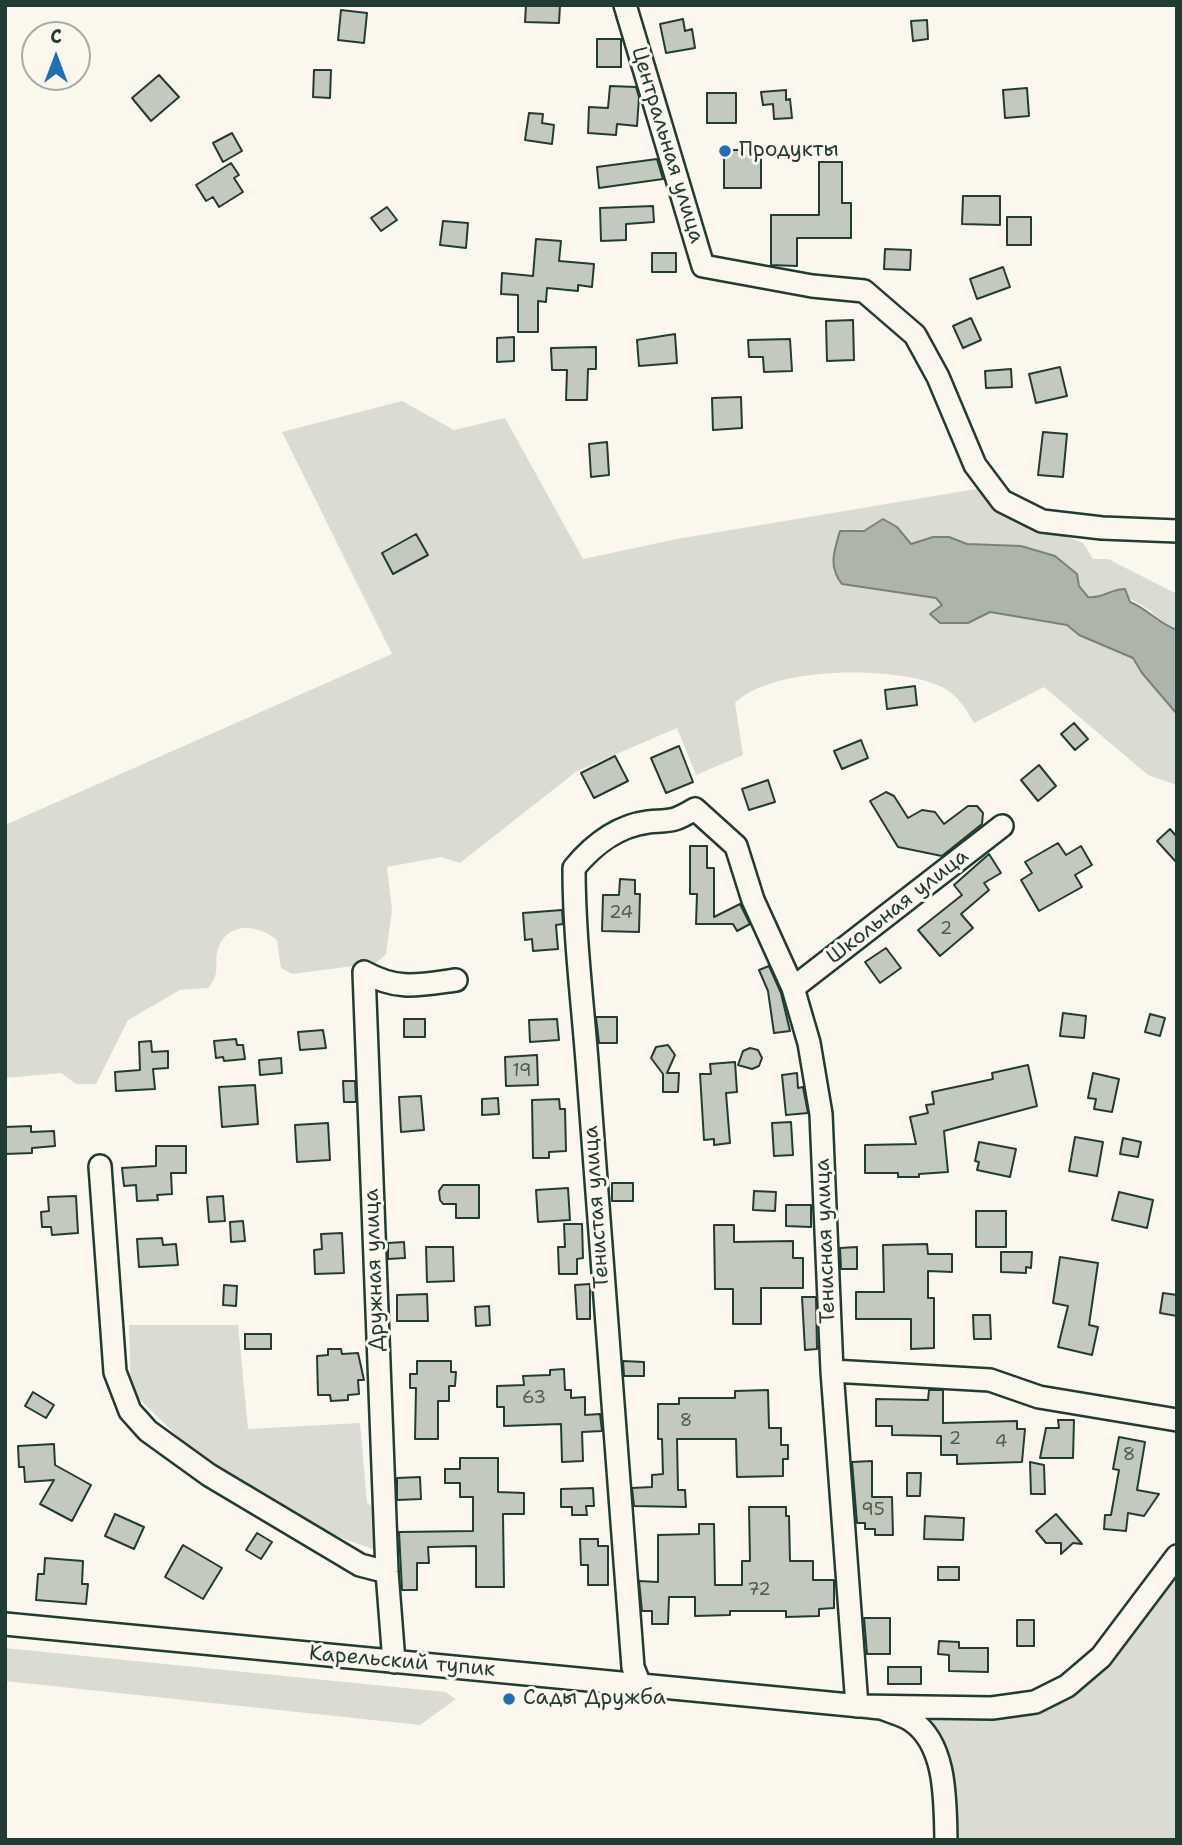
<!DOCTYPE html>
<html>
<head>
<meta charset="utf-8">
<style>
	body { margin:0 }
	#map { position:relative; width:1182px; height:1845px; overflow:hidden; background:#fbf7ec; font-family:"Shantell Sans",sans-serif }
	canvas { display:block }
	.frame { position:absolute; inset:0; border:7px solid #1f3d34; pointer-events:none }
	.north { position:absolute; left:21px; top:21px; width:70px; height:70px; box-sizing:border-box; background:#fbf7ec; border:2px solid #a3ada2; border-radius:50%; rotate:0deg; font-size:19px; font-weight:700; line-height:28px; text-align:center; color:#1f3d34 }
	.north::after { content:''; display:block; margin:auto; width:24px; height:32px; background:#1f6fb2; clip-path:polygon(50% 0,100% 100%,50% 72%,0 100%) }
</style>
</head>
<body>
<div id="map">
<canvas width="1182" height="1845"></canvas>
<div class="frame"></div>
<div class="north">С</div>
</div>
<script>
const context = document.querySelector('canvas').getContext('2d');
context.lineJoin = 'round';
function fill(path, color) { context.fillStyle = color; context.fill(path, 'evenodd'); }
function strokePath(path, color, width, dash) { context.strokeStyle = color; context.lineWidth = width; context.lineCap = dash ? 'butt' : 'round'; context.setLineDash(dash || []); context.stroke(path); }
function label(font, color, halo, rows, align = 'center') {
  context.font = font + ' "Shantell Sans",sans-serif'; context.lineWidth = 6; context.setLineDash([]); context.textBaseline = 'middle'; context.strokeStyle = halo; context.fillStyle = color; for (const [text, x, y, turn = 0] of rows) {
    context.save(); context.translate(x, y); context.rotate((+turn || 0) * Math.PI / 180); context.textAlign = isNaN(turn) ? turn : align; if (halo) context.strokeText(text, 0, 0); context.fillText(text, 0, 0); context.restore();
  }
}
fill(new Path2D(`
	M402,401L454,430L505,418L583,559L677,539L982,488L986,500L1003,511L1083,543L1093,559H1108L1177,594V630C1165,626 1159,618 1149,610C1138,602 1127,599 1116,589L1100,598L1088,596L1065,565L1055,556L1021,546L967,544L949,537H933L910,544L897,527L840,531L833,573L874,589L936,598L968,623L990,612L1067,625L1079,635L1133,658L1142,673L1177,714V785L1148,775L1044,687L974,723C966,709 957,694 942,687C897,665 771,666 735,703L743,755L696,775L677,728L577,771L460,863L441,857L387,867L392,910L386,954L376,963L292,974L281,968L277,940C261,926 230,920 219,946C212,963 223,970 208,988L180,990L128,1020L96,1084H76L61,1073L5,1078V825L392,654L282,432Z
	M129,1325H238L248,1429L360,1423L367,1503L380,1510L381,1552L308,1526L205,1463L131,1391Z
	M1177,1575V1840H952L927,1718L934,1713L974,1714L1090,1679Z
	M5,1648L445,1692L456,1699L420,1725L5,1681Z`), '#dbdcd1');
const water = new Path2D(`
	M883,519L897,527L911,544L933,537H949L967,544L1021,546L1055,556L1077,574L1079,586L1088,597C1103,599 1110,589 1125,589L1130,602C1148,609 1159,624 1177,630V714L1142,673L1133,658L1079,635L1067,625L990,612L968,623H940L930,614L942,605L936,598L842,584C828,567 834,551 840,531H864Z`);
fill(water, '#adb4aa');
strokePath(water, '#74847b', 2);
const building = new Path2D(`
	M526,5H560L559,23L525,22Z
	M341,10L367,13L364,43L338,40Z
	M683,19L685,31L692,29L695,48L666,53L660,24Z
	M927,20L928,39L913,41L911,21Z
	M597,39H621V67H597Z
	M314,70H331L330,98L313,97Z
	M159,75L179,97L151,121L132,98Z
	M610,86L636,87L639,97L637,126L617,124L616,135L588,133L589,107L608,108Z
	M1027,88L1029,116L1005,118L1003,90Z
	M786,90V100L790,99L792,118L774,119L773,104L763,105L761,92Z
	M707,93H736V123H707Z
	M529,113L543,114L542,123L554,125L552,144L525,140Z
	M232,133L242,151L223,162L213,143Z
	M724,150H761V188H724Z
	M657,159L663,179L599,188L597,167Z
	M819,162H842V203H851V238H797V266L771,265V215H819Z
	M231,163L239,175L234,178L243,192L219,207L213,197L206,201L196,185Z
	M963,196H1000V225L962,224Z
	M653,206L654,222L626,224V240L601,241L600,208Z
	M387,207L397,220L381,231L371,218Z
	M1007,217H1031V245H1007Z
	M443,221L468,223L466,248L440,245Z
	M536,239L561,241L559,261L594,264L592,287L578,285V291L547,288L546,302L538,301V332H518V295L501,294L502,273L533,276Z
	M885,249L911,250L910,270L884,269Z
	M652,253H676V272H652Z
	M1003,267L1010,287L977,299L970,279Z
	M971,318L981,340L963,348L953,326Z
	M853,320L854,360L827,361L826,321Z
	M675,334L677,363L639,366L637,340Z
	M514,337V361L497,362V338Z
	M790,339L792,371L764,372L763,357H749L748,340Z
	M596,347V369H588L587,400H566L567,370H552L551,348Z
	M1060,367L1067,396L1036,403L1029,374Z
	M1011,369L1012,387L986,388L985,371Z
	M741,397L742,428L713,430L712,398Z
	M1043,432L1067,434L1063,477L1038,475Z
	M607,442L609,475L591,477L589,444Z
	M416,534L428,555L393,574L382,553Z
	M915,686L917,705L887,709L885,690Z
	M1074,723L1088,739L1075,750L1061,734Z
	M861,740L868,758L842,769L834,751Z
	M679,746L693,782L666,793L651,758Z
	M615,756L628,781L594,798L581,773Z
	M1039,765L1056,786L1038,801L1021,780Z
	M768,780L775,802L749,810L742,789Z
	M886,792L894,796L908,818L922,810L935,812L944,824L968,806H977L983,813L982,824L942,856L898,847L870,801Z
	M1170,829L1177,837V863L1157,841Z
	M1058,843L1066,855L1081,846L1092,865L1075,875L1082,887L1039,911L1021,880L1032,873L1025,862Z
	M690,846H707V868H714V917L740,904L750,924L737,931L733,924H696L697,894H690Z
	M989,854L1001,873L984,883L989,890L961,914L973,928L940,956L918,930L962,895L954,885Z
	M620,879L635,880V894H640L639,932L602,931L603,895H619Z
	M562,910L563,924L556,925L558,949L533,951L532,939L525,940L523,913Z
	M886,948L901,968L880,983L865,962Z
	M769,966L781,993L790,1031L774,1033L768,991L759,970Z
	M1063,1013L1086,1016L1084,1038L1060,1036Z
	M1150,1014L1165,1018L1160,1036L1145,1032Z
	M596,1017H617V1043H599Z
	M404,1019H425V1037H404Z
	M557,1019L559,1040L530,1042L529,1020Z
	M323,1030L326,1048L300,1050L298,1032Z
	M236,1039L237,1045H243L245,1059L224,1061L223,1057L216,1058L214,1041Z
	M151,1041L152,1052L168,1051V1068L153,1069L155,1089L116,1091L115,1072L140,1070L139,1042Z
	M668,1045L675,1055L667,1073H679L678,1092H663V1074L651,1058L656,1047Z
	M750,1048L758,1050L762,1058L759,1066L752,1069L738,1065L743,1051Z
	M537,1055L538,1085L506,1086L505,1057Z
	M281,1058L282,1073L260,1075L259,1060Z
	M735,1062L737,1092L726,1093L730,1143L714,1145V1139L704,1140L700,1074H711L710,1064Z
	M1028,1065L1037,1106L944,1131L948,1172L919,1174V1177H898V1173H865V1145L916,1144L910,1117L928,1113L926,1105L934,1104L932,1092L993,1079L992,1073Z
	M797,1073L798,1088L803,1087L808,1113L786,1115L782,1075Z
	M1093,1073L1119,1079L1112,1112L1094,1109L1096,1099L1088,1098Z
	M343,1081H355L356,1102H344Z
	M255,1085L258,1124L222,1127L219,1087Z
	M421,1096L424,1130L401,1132L399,1097Z
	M498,1098L499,1114L482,1115V1099Z
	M559,1099L560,1109H565L566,1151L549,1152V1158H533L532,1100Z
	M791,1122L793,1155L774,1156L772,1123Z
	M328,1123L330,1160L297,1162L295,1125Z
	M31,1126V1132L54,1131L55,1146L32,1148V1153L5,1154V1127Z
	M1075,1137L1103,1142L1097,1176L1069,1171Z
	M1123,1138L1141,1142L1138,1157L1120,1154Z
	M979,1142L1016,1149L1010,1177L977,1170L979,1162L975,1161Z
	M156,1146H186V1173H171L172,1194L157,1195L158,1200L137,1201L136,1185L124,1186L122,1168L156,1166Z
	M612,1183H633V1201H612Z
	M443,1185H479V1218H456V1204H443L440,1200L439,1191Z
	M568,1188L570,1220L538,1222L536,1190Z
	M754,1191L776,1192L775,1211L753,1210Z
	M1119,1192L1153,1200L1147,1228L1112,1220Z
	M76,1196L78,1233L52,1235L51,1227H42L41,1212L49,1211L48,1197Z
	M223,1196L225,1221L209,1222L207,1197Z
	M786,1205H811V1227L786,1226Z
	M976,1211H1006V1247H976Z
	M243,1221L245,1241L231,1242L230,1222Z
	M564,1224H582L583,1258L577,1259V1274H559L558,1247H565Z
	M714,1225H734V1242L793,1241V1258H803V1288H761V1324H733V1289H715Z
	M342,1233L344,1273L315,1274L314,1250L322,1249L321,1234Z
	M162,1238L163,1245L176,1244L178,1265L139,1267L137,1239Z
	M404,1242L405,1258L388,1259V1243Z
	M927,1244L928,1254H952V1272L928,1271V1298H934V1348L911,1349V1319H856V1292H884L883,1245Z
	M426,1247H453L454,1281L427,1282Z
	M857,1247V1269H841L840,1248Z
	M1001,1252H1032L1031,1268L1026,1267V1273L1001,1272Z
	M1060,1257L1098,1263L1089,1325L1098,1327L1092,1355L1058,1347L1068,1306L1053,1303Z
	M590,1284V1319H577L575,1285Z
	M224,1285L237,1286L236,1306L223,1305Z
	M1163,1293L1177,1295V1316L1160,1313Z
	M427,1294L428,1321H397V1295Z
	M802,1297H816L817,1349L805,1350Z
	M489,1306L490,1325L476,1326L475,1307Z
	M973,1315H990L991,1339H974Z
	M245,1334H271V1349H245Z
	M328,1349H341L342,1354L358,1353L364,1380H358L359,1394L348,1395V1400L331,1401L330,1395H318L317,1356L328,1355Z
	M417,1361H451V1372H456L455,1386H449V1401H438V1439H415L416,1388H410V1374H417Z
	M623,1361L644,1362V1376H624Z
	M564,1369L565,1390H571V1398L585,1397V1415L600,1414L602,1431L582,1432L583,1461L562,1462L561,1424L504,1426V1407H497V1386L524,1385L523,1376L550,1375V1370Z
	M768,1390L769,1428H781V1445H788V1459H783V1476L737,1477L736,1439H677L678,1490H685L686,1507L634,1506L632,1488L652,1487V1475L663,1474L662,1439H658V1404H679V1398H735V1391Z
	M929,1390H943V1423L1017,1421V1429H1025L1022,1462L957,1464V1455H941V1436L892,1435V1426H876V1399L928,1400Z
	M33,1392L54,1405L46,1418L25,1406Z
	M1058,1420H1074L1073,1458H1040L1046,1428H1059Z
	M1119,1437L1145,1442L1137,1490L1159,1494L1144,1516L1128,1513L1126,1531L1104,1529L1105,1515H1111L1119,1470L1113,1469Z
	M54,1444L55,1465L91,1485L72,1521L40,1504L54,1480L25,1482L24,1467H19L18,1446Z
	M460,1458H498V1492L524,1493V1514H503L504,1587H476V1546L428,1547L429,1563H417V1590H402L399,1532L473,1531V1497H460V1483H445V1469H460Z
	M872,1461V1497H892L893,1535H875V1529H865V1523H857L852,1462Z
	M1030,1462L1044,1465L1045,1494H1031Z
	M907,1473H921L920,1496H907Z
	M420,1477L421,1499L397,1500V1478Z
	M593,1488L594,1506H586L587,1515H572V1507H561V1489Z
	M749,1507H786V1516H789L790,1561H813V1580H834V1608L819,1609V1616L786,1617V1611H730V1615L695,1616V1597H669L668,1624H652V1611H642L639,1581L658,1582V1535L699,1534V1524H714L715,1585H742V1561H750Z
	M115,1514L144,1527L134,1549L105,1536Z
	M1056,1514L1082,1544L1073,1543L1061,1554V1543H1046L1036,1531Z
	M925,1516L964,1518L963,1540L924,1539Z
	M257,1533L272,1542L261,1559L246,1550Z
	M580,1539H598V1546H608V1585H588V1565H581Z
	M183,1545L222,1568L203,1599L165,1577Z
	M45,1558L83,1561L82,1584H88L86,1604L36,1600L38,1574H44Z
	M938,1567H959V1580H938Z
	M864,1618H890V1654H867Z
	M1017,1620H1034V1646H1017Z
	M939,1641L959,1642V1648H988V1672L949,1671V1655L938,1654Z
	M888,1667H921V1684H888Z`);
fill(building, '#c4c9be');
strokePath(building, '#1f3d34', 2);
const minor = new Path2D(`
	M625,5L703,266L812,286L864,291L915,335L938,377L975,465L1002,501L1042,521L1102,528L1177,531
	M793,988L1002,826
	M100,1166L115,1372L130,1411L148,1431L209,1475L360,1565L387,1572
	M832,1371L990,1380L1039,1397L1177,1420
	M5,1624L881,1708C891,1712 904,1715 912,1721C947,1745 945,1802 946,1840
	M394,1662L387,1572L364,972C398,991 419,985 456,980
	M640,1685L633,1667C617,1470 603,1272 588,1074C583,1005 574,937 574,868C594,844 617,826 648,822C673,820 673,822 695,809L736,846L753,900L793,988L809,1043L821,1114L832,1371L857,1706L992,1708L1035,1702L1067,1686L1101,1657L1177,1556`);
strokePath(minor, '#1f3d34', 26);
strokePath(minor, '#fbf7ec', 21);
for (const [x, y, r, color] of [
	[725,151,7,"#1f6fb2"],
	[509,1699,7,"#1f6fb2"]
]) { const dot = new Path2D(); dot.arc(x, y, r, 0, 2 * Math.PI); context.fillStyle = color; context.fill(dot); strokePath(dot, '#fbf7ec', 2.5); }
label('18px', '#486056', null, [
	["24",621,913],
	["2",946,929],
	["19",522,1071],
	["63",534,1398],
	["8",686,1421],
	["2",955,1439],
	["4",1001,1442],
	["8",1129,1455],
	["95",873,1510],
	["72",759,1590]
]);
label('21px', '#1f3d34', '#fbf7ec', [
	["Центральная улица",667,145,73],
	["Школьная улица",898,907,-38],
	["Тенистая улица",597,1207,-94],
	["Тенисная улица",826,1241,-92],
	["Дружная улица",375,1270,-92],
	["Карельский тупик",402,1662,5]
]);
label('21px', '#1f3d34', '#fbf7ec', [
	["Продукты",739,151],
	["Сады Дружба",523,1699]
], 'left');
</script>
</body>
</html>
